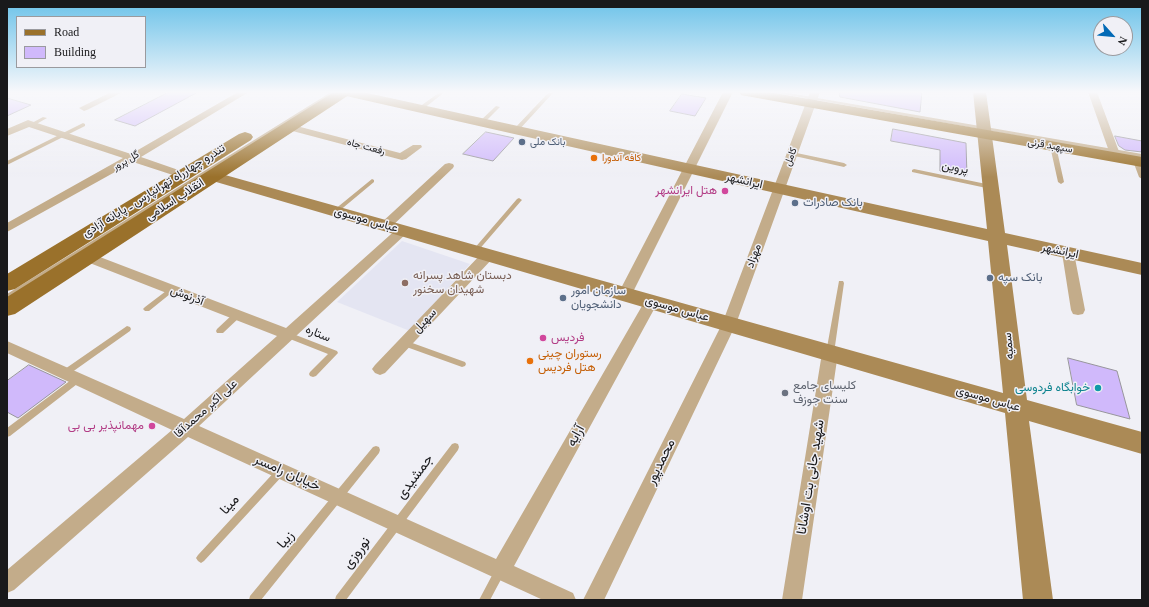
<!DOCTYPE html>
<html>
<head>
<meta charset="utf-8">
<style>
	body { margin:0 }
	#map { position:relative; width:1149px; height:607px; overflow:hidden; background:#f0f0f6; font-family:"Times New Roman",serif }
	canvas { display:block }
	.frame { position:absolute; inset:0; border:8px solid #19191b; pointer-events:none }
	.legend { position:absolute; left:16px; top:16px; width:130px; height:52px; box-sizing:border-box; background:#f0f0f6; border:1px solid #9a9a9e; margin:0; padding:5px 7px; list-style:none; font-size:12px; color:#19191b }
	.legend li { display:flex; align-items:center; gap:8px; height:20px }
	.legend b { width:20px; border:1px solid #9a9a9e }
	.north { position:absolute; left:1093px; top:16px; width:40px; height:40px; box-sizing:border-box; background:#f0f0f6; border:1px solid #9a9a9e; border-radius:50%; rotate:117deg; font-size:11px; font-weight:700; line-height:16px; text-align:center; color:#19191b }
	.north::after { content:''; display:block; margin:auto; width:14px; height:18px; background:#036ab6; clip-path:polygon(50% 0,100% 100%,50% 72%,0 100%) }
</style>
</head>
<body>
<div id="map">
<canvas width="1149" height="607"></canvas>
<div class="frame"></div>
<ul class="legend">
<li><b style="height:5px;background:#9a712b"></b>Road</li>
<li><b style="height:11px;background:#d0b9fb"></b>Building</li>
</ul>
<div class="north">N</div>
</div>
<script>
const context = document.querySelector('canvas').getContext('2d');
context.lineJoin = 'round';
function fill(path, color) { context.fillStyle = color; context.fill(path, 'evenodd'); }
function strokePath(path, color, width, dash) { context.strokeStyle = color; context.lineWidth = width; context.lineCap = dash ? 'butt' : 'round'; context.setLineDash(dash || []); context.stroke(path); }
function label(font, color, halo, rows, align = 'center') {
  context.font = font + ' "Times New Roman",Vazirmatn,serif'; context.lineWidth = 3; context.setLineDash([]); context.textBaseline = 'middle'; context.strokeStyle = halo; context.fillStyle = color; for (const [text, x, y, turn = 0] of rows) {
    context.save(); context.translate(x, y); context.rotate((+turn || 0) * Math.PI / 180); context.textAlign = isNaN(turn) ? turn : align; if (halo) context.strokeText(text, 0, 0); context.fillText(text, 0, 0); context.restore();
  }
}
fill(new Path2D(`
	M402,241L470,264L410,331L337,302Z`), '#e4e5f2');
const building = new Path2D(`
	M169,92H198L135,126L115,120Z
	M840,92H922L920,112L840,97Z
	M682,94L706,98L695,116L670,111Z
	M7,98L31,105L7,116Z
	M893,129L966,143L967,176L940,171V150L891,141Z
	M486,132L514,138L493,161L463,154Z
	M1115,136L1142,141V152L1125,150L1119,146Z
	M1068,358L1117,371L1130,419L1077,405Z
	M29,365L66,382L18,418L7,412V381Z`);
fill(building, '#d0b9fb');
strokePath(building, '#97959b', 1);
fill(new Path2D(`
	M331,92H336L7,299V294Z
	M440,92H445L423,109H419V107Z
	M549,92L553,93L518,131H514V129Z
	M775,92H783L1142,154V158L777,93Z
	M496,106L500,107L484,123H480V121Z
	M43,117L47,118L33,126L28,125Z
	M83,123L85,124V126L7,165V161Z
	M1053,144L1056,146L1064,182L1061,184L1058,182L1050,146Z
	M792,152L844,163L847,165L844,167L790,155V153Z
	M1136,159C1142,163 1142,172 1142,179L1139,177L1133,161Z
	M914,169L991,185L994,187L991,189L912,172V170Z
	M372,179L374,180V182L338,212H334V210Z
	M519,198L522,200L521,201L477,252H473L472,251L473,250L517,199Z
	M839,281H843L844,283L834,353L833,355H827L826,353Z
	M170,288H174L175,290L149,311H145L143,309L145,307Z
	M237,312L240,313L241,315L240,317L223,333H217L216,331L217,329L234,313Z
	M127,326L130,327L131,329L130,331L68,375L65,376L62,375L61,373L62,371Z
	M288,332L337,351L338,353L316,376L313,377L310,376L309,374L310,372L328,354L285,337L284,335L285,333Z
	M404,340L465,362L466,364L465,366L462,367L401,345L400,343L401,341Z
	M78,376L81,377L82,379L81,381L10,436L7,437V428L75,377Z
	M455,443L458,444L459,447L458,450L346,600H335L336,596L452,444Z
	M376,446L379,447L380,450L379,453L261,600H249L250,596L373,447Z
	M281,467L284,468L285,471L284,474L204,561L201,563L198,561L196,558L198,555L278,468Z
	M501,565L505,566L506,570L490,600H479L497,566Z`), '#c3ac8a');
fill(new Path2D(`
	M111,92H123L87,110L84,111L79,108Z
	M238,92H249L141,157L187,173L189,175L187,177H179L133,162L7,232V223L123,158L29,127L7,136V129L28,120L131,154Z
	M723,92H733L632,294L630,297L625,299L620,297L618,294Z
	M810,92H820L736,324L604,600H583L722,324Z
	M1088,92H1097L1121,157L1120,159L1116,160L1111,157Z
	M289,124L400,153L413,145H421L422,147L406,159L402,160L285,129L284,127L285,125Z
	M449,163L453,164L454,166L453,168L389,229H381L379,226L381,223L445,164Z
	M403,226L407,227L409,230L407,233L199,426L496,559L646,299L651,297L656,299L658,302L514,566L573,593L576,600H543L188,437L14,590L7,593V570L172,430L7,353V341L184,419L277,336L82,260L81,257L82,254L87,253L92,254L286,328L399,227Z
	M1068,249L1073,250L1074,253L1085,310L1083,314L1078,315L1073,314L1071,310L1062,253L1063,250Z
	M488,251L493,252L494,255L493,258L385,373L380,375L375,373L372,369L375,365L483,252Z
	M830,347L835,349L838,353L802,600H782L822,353L825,349Z`), '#c3ac8a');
fill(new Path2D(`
	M339,92H363L987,229L973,92H986L1005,233L1142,263V275L1007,245L1027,400L1142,432V454L1029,421L1053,600H1023L1005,413L206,179L204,176L206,173L212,171L218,173L1003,393L988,241L346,96L341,95Z`), '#ab8a56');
fill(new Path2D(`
	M334,92H351L349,95L15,314L7,316V297Z
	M739,92H769L1142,157V167L746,96L741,95Z
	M245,132L251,134L253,137L251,140L15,289L7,291V274L239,134Z`), '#9a712b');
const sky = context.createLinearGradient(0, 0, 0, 177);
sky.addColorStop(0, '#6bc2e9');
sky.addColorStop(0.52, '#f8f8fb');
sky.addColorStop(1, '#f8f8fb00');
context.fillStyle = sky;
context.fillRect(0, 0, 1149, 177);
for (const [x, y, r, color] of [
	[522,142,4,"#5c6f8a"],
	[594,158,4,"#e8710a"],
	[725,191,4,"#d1479c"],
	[795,203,4,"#5c6f8a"],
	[990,278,4,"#5c6f8a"],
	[405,283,4,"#8d6e63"],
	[563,298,4,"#5c6f8a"],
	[543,338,4,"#d1479c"],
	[530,361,4,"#e8710a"],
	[1098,388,4,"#0f9aa8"],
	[785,393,4,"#6b7280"],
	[152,426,4,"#d1479c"]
]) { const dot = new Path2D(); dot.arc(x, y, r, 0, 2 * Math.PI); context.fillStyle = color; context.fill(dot); strokePath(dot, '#f0f0f6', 1.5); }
label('10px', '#4e5e75', '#f0f0f6', [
	["بانک ملی",530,142]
], 'left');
label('10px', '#19191b', '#f0f0f6', [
	["سپهبد قرنی",1050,146,10],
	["رفعت جاه",366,147,15],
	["کامل",791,157,-69],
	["گل پرور",126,161,-30]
]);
label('10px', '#c56008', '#f0f0f6', [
	["کافه آندورا",602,158]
], 'left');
label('12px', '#19191b', '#f0f0f6', [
	["پروین",955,168,11],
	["ایرانشهر",744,181,13],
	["تندرو چهارراه تهرانپارس ـ پایانه آزادی",154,191,-32],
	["انقلاب اسلامی",175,200,-33],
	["عباس موسوی",366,220,16],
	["ایرانشهر",1060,251,12],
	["مهزاد",754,256,-70],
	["آذرنوش",187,296,21],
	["عباس موسوی",677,309,16],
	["سهیل",425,321,-47],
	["ستاره",318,334,22],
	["سمیه",1009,346,-96],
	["عباس موسوی",988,399,16],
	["علی اکبر محمدآقا",206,409,-42]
]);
label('12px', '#b23c85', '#f0f0f6', [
	["هتل ایرانشهر",717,191],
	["فردیس",551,338,"left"],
	["مهمانپذیر بی بی",144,426]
], 'right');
label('12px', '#4e5e75', '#f0f0f6', [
	["بانک صادرات",803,203],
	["بانک سپه",998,278],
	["سازمان امور",571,291],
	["دانشجویان",571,305]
], 'left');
label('12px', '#785e54', '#f0f0f6', [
	["دبستان شاهد پسرانه",413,276],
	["شهیدان سخنور",413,290]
], 'left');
label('12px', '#c56008', '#f0f0f6', [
	["رستوران چینی",538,354],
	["هتل فردیس",538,368]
], 'left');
label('12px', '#5b616d', '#f0f0f6', [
	["کلیسای جامع",793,386],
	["سنت جوزف",793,400]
], 'left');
label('12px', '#0d838f', '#f0f0f6', [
	["خوابگاه فردوسی",1090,388]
], 'right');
label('14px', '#19191b', '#f0f0f6', [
	["آرایه",576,436,-61],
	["محمدپور",661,462,-64],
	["خیابان رامسر",287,473,24],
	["جمشیدی",415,477,-53],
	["شهید جانی بت اوشانا",811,477,-81],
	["مینا",230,505,-48],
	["زیبا",286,540,-51],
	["نوروزی",357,553,-53]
]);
</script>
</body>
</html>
